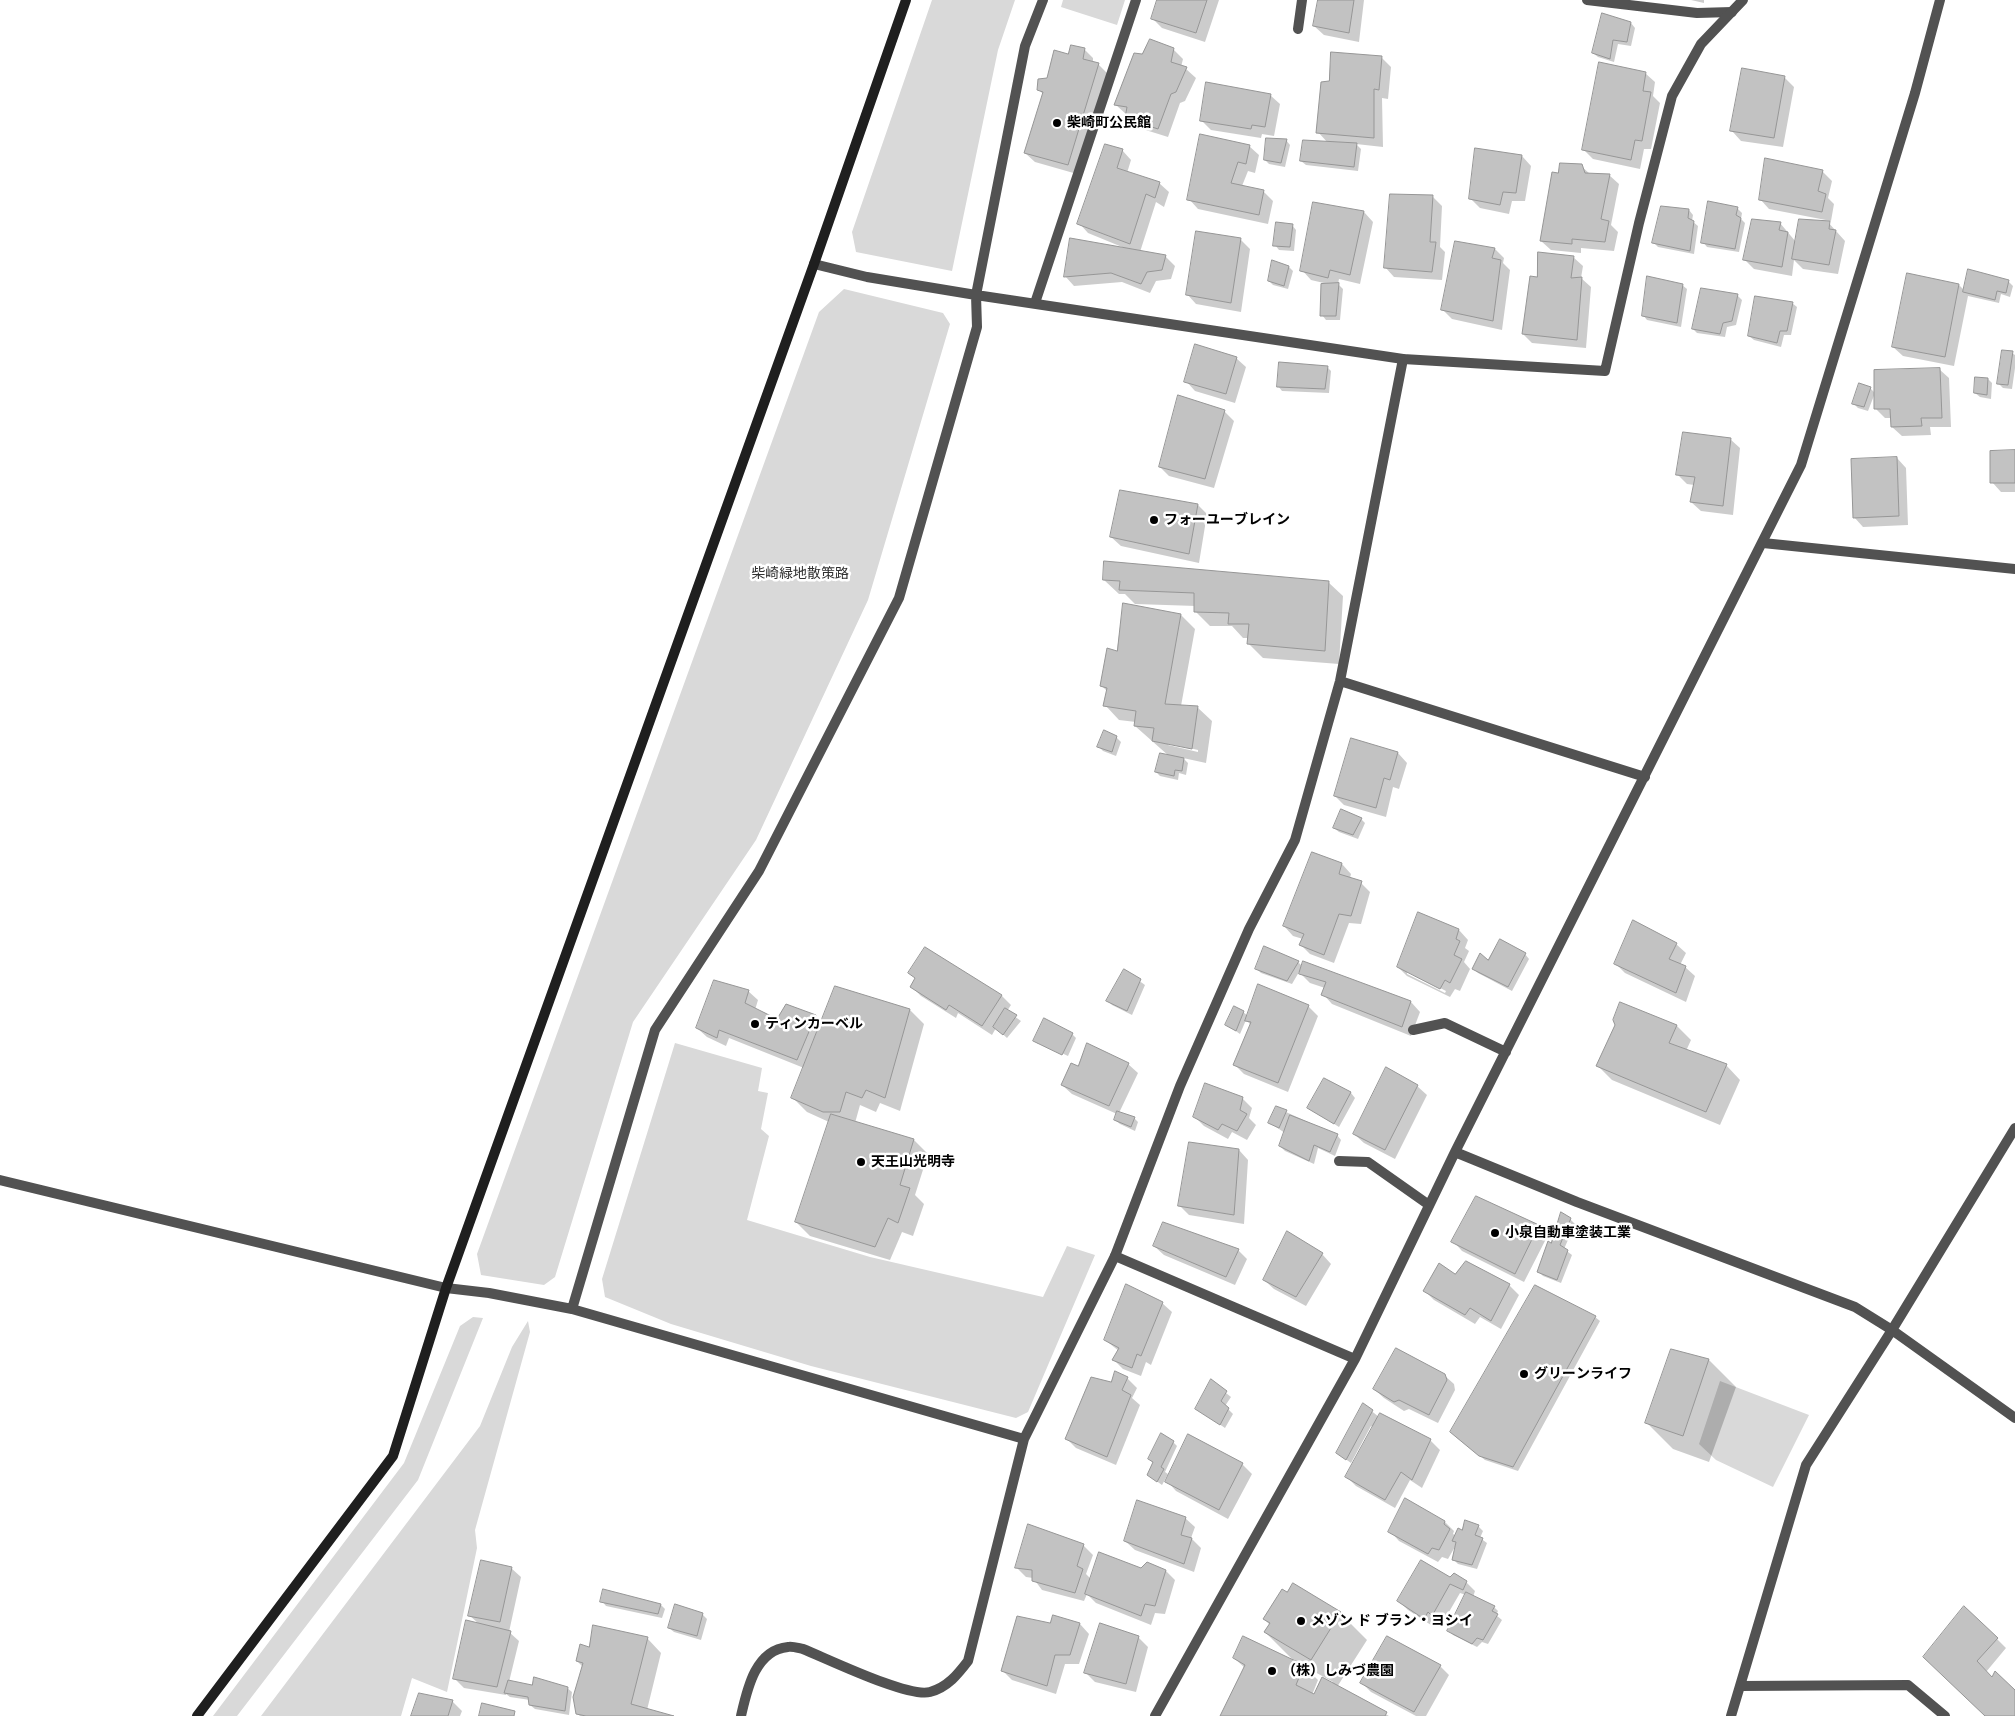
<!DOCTYPE html>
<html>
<head>
<meta charset="utf-8">
<style>
	body { margin:0 }
	canvas { display:block; background:#fff }
</style>
</head>
<body>
<canvas width="2015" height="1716"></canvas>
<script>
const context = document.querySelector('canvas').getContext('2d');
context.lineJoin = 'round';
function fill(path, color) { context.fillStyle = color; context.fill(path, 'evenodd'); }
function strokePath(path, color, width, dash) { context.strokeStyle = color; context.lineWidth = width; context.lineCap = dash ? 'butt' : 'round'; context.setLineDash(dash || []); context.stroke(path); }
function label(font, color, halo, rows, align = 'center') {
  context.font = font + ' Arial,"Noto Sans JP",sans-serif'; context.lineWidth = 5; context.setLineDash([]); context.textBaseline = 'middle'; context.strokeStyle = halo; context.fillStyle = color; for (const [text, x, y, turn = 0] of rows) {
    context.save(); context.translate(x, y); context.rotate((+turn || 0) * Math.PI / 180); context.textAlign = isNaN(turn) ? turn : align; if (halo) context.strokeText(text, 0, 0); context.fillText(text, 0, 0); context.restore();
  }
}
fill(new Path2D(`
	M932,0H1015L998,50L952,271L856,252L852,232Z
	M1063,0H1125L1117,25L1061,7Z
	M844,289L943,313L950,324L868,600L756,840L633,1022L555,1277L544,1285L481,1275L477,1254L819,312Z
	M675,1043L762,1068L758,1091L768,1093L761,1129L769,1136L747,1220L870,1257L1043,1297L1067,1246L1095,1255L1028,1412L1016,1418L811,1366L671,1324L605,1297L602,1279Z
	M473,1317L483,1318L418,1480L237,1716H213L404,1463L460,1326Z
	M528,1321L530,1332L475,1530L477,1548L447,1692L412,1678L401,1716H261L480,1426L512,1347Z
	M1720,1381L1809,1415L1773,1487L1716,1460L1699,1444Z`), '#d9d9d9');
fill(new Path2D(`
	M1159,0H1219L1205,42L1162,28L1152,18Z
	M1319,0H1364L1359,42L1324,35L1314,26Z
	M1691,0H1704V3Z
	M1631,23L1635,28L1631,46L1618,44L1614,62L1598,57L1593,53Z
	M1084,49L1093,58V63L1098,64L1108,74L1077,174L1035,162L1025,153L1044,95L1038,89L1069,56Z
	M1173,49L1183,59L1181,67L1186,69L1196,78L1185,101L1180,103L1168,137L1136,127L1127,118V115L1116,105L1143,56Z
	M1381,57L1391,67L1388,99L1382,98L1383,147L1356,144L1361,149L1358,171L1306,165L1301,161L1328,143L1318,132L1330,82Z
	M1645,73L1655,82L1653,96L1660,103L1651,149H1644L1640,169L1593,159L1584,150Z
	M1785,78L1794,87L1783,147L1741,141L1732,131Z
	M1270,95L1280,104L1274,136L1262,134L1261,138L1211,130L1201,120Z
	M1286,140L1290,145L1285,167L1269,164L1265,160Z
	M1249,146L1259,155L1255,173L1248,171L1242,186L1263,191L1273,201L1268,224L1198,209L1189,199Z
	M1122,150L1131,160L1127,173L1159,183L1169,192L1164,207L1156,202L1140,252L1165,256L1175,266L1171,279L1156,281L1150,293L1122,282L1074,286L1065,276L1127,249L1088,233L1079,223Z
	M1522,156L1531,166L1525,201H1512L1509,214L1480,208L1470,198Z
	M1581,166L1590,174L1609,175L1619,184L1611,225L1618,232L1614,251L1581,248V253L1551,250L1541,241L1559,174Z
	M1822,171L1832,181L1828,198L1834,204L1831,221L1769,209L1760,199Z
	M1433,197L1442,206L1440,247L1445,252L1442,280L1394,277L1385,267Z
	M1314,203L1364,212L1373,222L1360,284L1339,279L1338,284L1343,289L1340,320H1326L1322,315L1328,284L1311,280L1302,270Z
	M1737,208L1742,213L1741,219L1745,223L1739,252L1707,247L1703,242Z
	M1689,210L1693,215L1692,221L1698,226L1694,254L1658,247L1654,243Z
	M1827,221L1845,241L1838,274L1803,269L1794,260L1792,276L1754,269L1745,260L1780,223L1796,242Z
	M1292,225L1296,230L1294,251L1279,250L1275,245Z
	M1240,239L1250,249L1241,312L1196,304L1187,294Z
	M1495,249L1504,258L1503,263L1510,270L1502,330L1452,319L1442,309Z
	M1573,257L1583,266L1581,278L1591,287L1586,348L1532,343L1523,334L1538,278Z
	M1289,267L1293,271L1288,289L1273,285L1269,281Z
	M2008,281L2013,286L2010,297L2001,294L1999,303L1968,296L1954,366L1903,356L1893,347L1959,285L1964,290Z
	M1682,285L1687,289L1681,327L1647,320L1643,315Z
	M1737,295L1742,300L1736,325L1727,327L1725,337L1697,333L1693,329Z
	M1792,303L1797,307L1791,335H1784L1781,347L1754,340L1749,336Z
	M2012,353L2015,355V368L2012,389L2003,388L1998,383Z
	M1236,358L1246,367L1235,403L1195,391L1186,381Z
	M1327,367L1331,371L1329,393L1282,391L1278,386Z
	M1939,369L1949,378L1951,427H1930L1931,435L1902,436L1892,427V418H1885L1876,409Z
	M1988,379L1992,383L1991,399L1980,397L1975,393Z
	M1870,388L1875,393L1868,411L1858,408L1853,403Z
	M1224,411L1234,421L1214,488L1169,476L1160,467Z
	M1730,439L1740,448L1733,515L1701,511L1691,502L1694,485L1687,484L1677,474Z
	M2015,451V492H2001L1992,482Z
	M1897,458L1906,468L1908,525L1863,527L1854,517Z
	M1198,505L1207,514L1199,563L1121,546L1111,537Z
	M1104,580L1328,582L1343,596L1339,664L1263,658L1249,644V638H1243L1232,626H1210L1196,612V606L1135,604L1125,594H1119Z
	M1181,615L1195,629L1181,706L1197,707L1212,721L1206,763L1183,758L1188,763L1186,775L1179,773L1178,780L1160,776L1156,772L1169,756L1135,726L1136,722L1119,720L1105,705L1108,692L1102,686L1118,652ZM1168,743L1198,750V752L1168,745Z
	M1116,737L1121,742L1116,756L1103,751L1099,747Z
	M1351,739L1398,753L1407,763L1399,789L1393,787L1386,817L1344,805L1335,796Z
	M1361,819L1365,823L1358,839L1339,832L1334,828Z
	M1342,864L1351,874L1350,878L1361,883L1370,892L1361,924L1349,923L1334,963L1310,954L1301,945L1303,939L1293,936L1284,926Z
	M1459,930L1468,940L1465,948L1469,951L1464,962L1470,969L1460,991L1455,989L1450,997L1407,976L1398,967ZM1407,971L1446,991L1445,993L1407,974Z
	M1676,944L1686,953L1680,965L1685,967L1695,976L1686,1002L1625,973L1615,963Z
	M926,949L1002,996L1011,1005L1007,1011L1021,1021L1007,1038L996,1028L992,1035L958,1013L956,1018L921,996L911,986L916,979Z
	M1525,954L1529,959L1512,991L1478,973L1474,969L1489,961Z
	M1298,962L1302,966L1303,963L1411,1002L1420,1012L1411,1036L1332,1004L1323,994L1325,988L1310,983L1299,972L1292,984L1261,973L1256,968Z
	M1124,970L1145,985L1132,1015L1112,1005L1108,1001Z
	M748,991L758,1000L755,1010L778,1021L815,1016L822,1023L910,1010L924,1024L900,1111L880,1103L876,1112L860,1105L855,1123L914,1140L928,1154L915,1195L924,1204L913,1236L902,1232L890,1260L810,1236L796,1222L829,1122L807,1112L793,1098L804,1068L729,1038L726,1046L707,1037L697,1028Z
	M1621,1003L1677,1026L1691,1040L1686,1051L1726,1065L1740,1080L1720,1125L1612,1080L1598,1066L1616,1025Z
	M1308,1006L1318,1016L1288,1092L1244,1074L1235,1065L1251,1025L1246,1020L1240,1034L1227,1025L1243,1012L1248,1016Z
	M1072,1034L1076,1038L1068,1056L1038,1042V1044L1035,1041Z
	M1128,1064L1138,1073L1119,1113L1134,1118L1138,1122L1135,1131L1120,1124L1115,1120L1117,1114L1072,1094L1062,1085L1079,1068Z
	M1325,1080L1351,1093L1355,1098L1339,1127L1309,1108Z
	M1417,1086L1427,1095L1395,1159L1364,1143L1354,1134Z
	M1242,1098L1252,1108L1249,1118L1256,1125L1247,1140L1232,1132L1228,1139L1204,1126L1194,1116Z
	M1277,1108L1337,1135L1341,1140L1335,1156L1318,1148L1314,1164L1285,1151L1280,1146L1285,1133L1270,1123Z
	M1239,1150L1248,1160L1244,1224L1189,1215L1179,1205Z
	M1476,1198L1539,1226L1548,1235L1524,1282L1462,1251L1453,1241Z
	M1570,1219L1575,1224L1564,1249L1572,1255L1561,1283L1543,1276L1539,1272L1551,1245Z
	M1154,1246L1238,1250L1247,1259L1235,1285L1164,1255Z
	M1322,1254L1331,1264L1306,1306L1274,1289L1264,1280Z
	M1455,1275L1509,1285L1519,1295L1501,1329L1480,1317L1475,1324L1434,1300L1424,1290Z
	M1162,1303L1172,1312L1151,1365L1146,1362L1141,1376L1123,1369L1114,1360L1119,1351L1105,1340Z
	M1595,1317L1600,1321L1518,1471L1485,1460L1456,1437Z
	M1672,1350L1709,1360L1736,1387L1709,1462L1673,1449L1646,1422Z
	M1444,1375L1454,1384L1455,1390L1438,1423L1409,1409L1404,1411L1384,1398L1374,1389Z
	M1127,1378L1137,1388L1132,1398L1140,1405L1116,1465L1076,1448L1066,1438L1111,1384Z
	M1211,1381L1231,1397L1225,1406L1233,1414L1225,1428L1197,1409Z
	M1364,1405L1379,1417L1430,1440L1440,1450L1422,1488L1410,1480L1395,1508L1356,1486L1347,1477L1373,1427L1371,1426L1351,1463L1337,1453Z
	M1173,1442L1177,1446L1165,1472L1168,1474L1162,1485L1148,1475L1154,1464L1149,1459Z
	M1242,1464L1252,1474L1228,1519L1176,1491L1167,1481Z
	M1185,1518L1195,1527L1191,1538L1201,1548L1194,1572L1135,1550L1125,1541Z
	M1445,1522L1454,1531L1453,1534L1456,1536L1463,1531L1478,1526L1483,1531L1480,1538L1487,1543L1477,1569L1458,1564L1453,1559L1456,1545L1448,1559L1442,1557L1438,1562L1399,1541L1390,1531Z
	M1083,1545L1093,1555L1086,1574L1091,1579L1141,1569L1148,1564L1166,1571L1175,1580L1165,1614L1155,1613L1151,1625L1096,1603L1087,1594L1084,1601L1042,1590L1033,1578L1026,1577L1017,1568Z
	M511,1568L521,1577L509,1632L519,1641L509,1682L533,1687L567,1688L572,1692L569,1715L535,1709L530,1705V1700L510,1697L506,1694V1695L464,1688L454,1678L479,1624L469,1615Z
	M1450,1579L1466,1582L1475,1591L1473,1597L1494,1607L1498,1611L1496,1615L1502,1620L1488,1644L1482,1642L1477,1647L1453,1635L1449,1630L1466,1595L1460,1593L1442,1624L1438,1620L1434,1627L1408,1610L1398,1600Z
	M602,1601L661,1605L665,1609L662,1618L606,1606Z
	M1340,1613L1367,1640L1337,1687L1389,1716H1222L1245,1668L1234,1658L1295,1662L1265,1632L1270,1625L1264,1619ZM1304,1666L1333,1682L1332,1684L1314,1696L1312,1695L1318,1680Z
	M702,1614L707,1619L701,1640L674,1632L669,1628Z
	M1054,1616L1080,1624L1089,1634L1079,1664H1065L1056,1694L1012,1680L1003,1671L1051,1625Z
	M1138,1637L1148,1647L1136,1692L1095,1682L1086,1673Z
	M647,1638L661,1653L647,1710L669,1716H580L577,1713L583,1667L577,1661L590,1648Z
	M1997,1639L2006,1648L1986,1672L1993,1679L2015,1692V1716H1987L1925,1656Z
	M1440,1666L1449,1675L1426,1716H1416L1371,1692L1362,1683Z
	M452,1701L462,1711L460,1716H413Z`), '#0003');
const building = new Path2D(`
	M1157,0H1207L1196,33L1151,19Z
	M1318,0H1354L1349,33L1313,26Z
	M1602,13L1631,22L1627,42L1613,40L1610,59L1592,53Z
	M1150,39L1174,48L1171,62L1187,67L1176,92L1171,94L1158,129L1125,118L1127,107L1114,105L1134,53L1142,54Z
	M1071,45L1085,48L1083,59L1099,63L1068,165L1024,153L1043,92L1037,90L1038,79L1047,78L1054,50L1068,54Z
	M1331,52L1382,56L1379,90L1374,89V138L1316,133L1321,82L1329,81Z
	M1599,62L1646,72L1643,91L1651,92L1642,141L1635,140L1631,160L1582,150Z
	M1742,68L1785,76L1774,138L1730,131Z
	M1206,82L1271,94L1265,127L1252,125L1251,129L1200,121Z
	M1200,134L1250,145L1246,164L1238,162L1231,183L1264,190L1259,215L1187,200Z
	M1266,138L1287,139L1281,163L1264,160Z
	M1303,140L1357,143L1354,167L1300,161Z
	M1105,144L1123,149L1117,168L1160,182L1155,198L1146,194L1130,244L1077,224Z
	M1475,148L1522,155L1516,193L1503,192L1500,205L1469,199Z
	M1765,158L1823,170L1818,191L1826,194L1822,212L1759,200Z
	M1560,163L1582,164L1585,173L1610,174L1601,219L1609,221L1605,242L1572,239V244L1540,241L1552,172L1558,173Z
	M1390,194L1433,195L1430,242H1436L1432,272L1384,268Z
	M1708,201L1738,207L1736,215L1741,218L1735,249L1701,243Z
	M1313,202L1364,211L1350,275L1330,270L1328,278L1300,271Z
	M1661,206L1689,209L1688,218L1694,221L1690,251L1652,243Z
	M1752,219L1781,222L1779,230L1788,232L1782,267L1743,260Z
	M1799,219L1830,221L1829,229L1836,230L1829,265L1792,259Z
	M1276,222L1293,224L1290,247L1273,246Z
	M1196,231L1241,238L1231,303L1186,295Z
	M1070,238L1166,255L1162,270L1147,272L1141,284L1111,273L1064,277Z
	M1455,241L1495,248L1492,258L1501,260L1493,321L1441,310Z
	M1538,252L1574,256L1571,278L1582,277L1577,340L1522,334L1530,276L1537,277Z
	M1272,260L1289,266L1284,286L1268,281Z
	M1968,269L2009,280L2006,293L1997,291L1995,300L1963,292Z
	M1907,273L1959,284L1945,357L1892,347Z
	M1647,276L1683,284L1677,323L1642,316Z
	M1339,283L1336,316H1320L1321,284Z
	M1701,288L1738,294L1732,321L1723,323L1720,334L1692,329Z
	M1755,296L1793,302L1787,331H1780L1777,343L1748,336Z
	M1195,344L1237,357L1226,394L1184,382Z
	M2002,350L2013,351L2008,385L1997,384Z
	M1279,362L1328,366L1325,389L1277,387Z
	M1940,368L1942,418H1921L1922,426L1891,427L1890,409H1874V370Z
	M1975,377L1988,378L1987,395L1974,393Z
	M1859,383L1871,387L1864,407L1852,404Z
	M1178,395L1225,410L1205,479L1159,467Z
	M1683,432L1731,438L1723,506L1690,502L1695,477L1676,475Z
	M2015,450V483H1990V451Z
	M1897,457L1899,516L1853,518L1851,459Z
	M1120,490L1198,504L1189,554L1110,537Z
	M1104,561L1329,581L1325,651L1247,644L1249,624H1228L1229,613L1194,612V593L1119,590L1120,581L1103,580Z
	M1123,603L1181,614L1165,704L1198,706L1192,749L1152,741L1154,728L1134,726L1136,711L1103,706L1107,688L1100,686L1107,648L1117,651Z
	M1104,730L1117,736L1112,752L1097,747Z
	M1351,738L1398,752L1390,780L1384,778L1376,808L1334,796Z
	M1160,753L1184,758L1182,771L1175,770L1174,776L1155,772Z
	M1341,809L1362,818L1353,835L1333,828Z
	M1312,852L1342,863L1339,874L1362,881L1351,916L1339,914L1324,955L1299,945L1304,934L1283,926Z
	M1418,912L1459,929L1456,939L1460,941L1454,955L1462,959L1450,983L1445,980L1440,989L1397,967Z
	M1633,920L1677,943L1669,959L1686,966L1676,993L1614,964Z
	M1500,939L1526,953L1508,987L1472,969L1480,953L1488,960Z
	M1264,946L1299,961L1287,981L1255,969Z
	M925,947L1002,995L982,1026L949,1005L946,1010L910,987L915,978L908,973Z
	M1303,961L1411,1001L1402,1027L1321,995L1326,982L1299,974Z
	M1124,969L1141,979L1127,1011L1106,1001Z
	M714,980L749,990L745,1003L777,1019L786,1004L816,1015L797,1060L719,1030L717,1038L696,1028Z
	M1258,984L1309,1005L1278,1083L1233,1065L1251,1022L1245,1021Z
	M835,986L910,1009L885,1098L866,1090L862,1098L846,1092L840,1112H823L791,1098Z
	M1620,1002L1677,1025L1669,1043L1727,1064L1706,1112L1596,1066L1615,1025L1613,1020Z
	M1234,1006L1244,1011L1236,1031L1225,1025Z
	M1005,1008L1017,1015L1003,1035L993,1027Z
	M1044,1018L1073,1033L1062,1055L1033,1041Z
	M1087,1043L1129,1063L1109,1106L1061,1085L1071,1063L1078,1066Z
	M1386,1067L1418,1085L1385,1150L1353,1134Z
	M1324,1078L1351,1092L1334,1124L1307,1108Z
	M1205,1083L1243,1097L1240,1110L1247,1114L1237,1131L1222,1124L1218,1130L1193,1117Z
	M1276,1106L1287,1110L1279,1128L1268,1123Z
	M1117,1111L1135,1117L1131,1127L1114,1120Z
	M831,1114L914,1139L900,1185L910,1188L898,1223L888,1218L875,1247L795,1222Z
	M1290,1115L1338,1134L1330,1152L1314,1145L1309,1161L1279,1146Z
	M1189,1142L1239,1149L1234,1215L1178,1206Z
	M1476,1196L1539,1225L1515,1274L1451,1242Z
	M1561,1212L1571,1218L1560,1245L1568,1250L1557,1280L1537,1272L1548,1241L1551,1243Z
	M1163,1222L1239,1249L1226,1277L1153,1246Z
	M1287,1231L1323,1253L1296,1297L1263,1280Z
	M1466,1261L1510,1284L1491,1321L1470,1308L1465,1315L1423,1291L1439,1263L1455,1274Z
	M1126,1284L1163,1302L1141,1356L1137,1354L1132,1368L1112,1360L1119,1348L1104,1340Z
	M1535,1285L1596,1316L1513,1467L1479,1456L1450,1432Z
	M1396,1348L1445,1374L1447,1380L1429,1415L1399,1400L1394,1402L1373,1389Z
	M1671,1349L1709,1359L1683,1436L1645,1423Z
	M1115,1371L1128,1377L1122,1390L1131,1395L1107,1457L1065,1439L1091,1377L1111,1382Z
	M1211,1379L1227,1391L1221,1401L1229,1408L1220,1425L1195,1409Z
	M1363,1403L1373,1410L1346,1460L1336,1453Z
	M1380,1413L1431,1439L1412,1480L1401,1472L1385,1500L1345,1477Z
	M1161,1433L1174,1441L1161,1467L1164,1469L1157,1482L1147,1475L1153,1462L1148,1459Z
	M1188,1434L1243,1463L1219,1510L1165,1482Z
	M1405,1498L1445,1521L1444,1524L1450,1529L1439,1550L1432,1548L1428,1554L1388,1532Z
	M1137,1500L1186,1517L1181,1535L1192,1538L1184,1564L1124,1541Z
	M1465,1520L1479,1525L1475,1535L1483,1538L1472,1565L1452,1560L1456,1542L1452,1541L1458,1528L1462,1530Z
	M1028,1524L1084,1544L1077,1566L1083,1569L1075,1593L1032,1581V1570L1015,1568Z
	M1099,1552L1141,1568L1147,1562L1166,1570L1155,1606L1145,1604L1141,1616L1085,1594Z
	M481,1560L512,1567L500,1622L468,1616Z
	M1421,1560L1450,1577L1454,1573L1467,1581L1463,1590L1450,1584L1432,1616L1428,1612L1424,1619L1397,1601Z
	M1293,1583L1341,1612L1311,1660L1264,1632L1270,1623L1263,1619L1282,1589L1287,1592Z
	M603,1589L661,1604L658,1614L600,1602Z
	M1466,1592L1495,1606L1492,1611L1498,1614L1483,1640L1477,1638L1472,1644L1447,1631Z
	M675,1604L703,1613L697,1636L668,1628Z
	M1964,1606L1998,1638L1977,1661L1992,1677L1995,1671L2015,1690V1716H1985L1923,1657Z
	M1053,1615L1080,1623L1070,1655H1055L1047,1686L1001,1671L1017,1616L1050,1623Z
	M466,1620L511,1631L497,1687L453,1679Z
	M1100,1623L1139,1636L1126,1684L1084,1673Z
	M593,1625L648,1637L631,1704L674,1716H586L576,1714L573,1697L583,1663L576,1661L580,1644L589,1647Z
	M1243,1636L1304,1665L1296,1685L1314,1694L1322,1677L1387,1712L1385,1716H1220L1245,1665L1233,1658Z
	M1387,1636L1441,1665L1414,1712L1360,1683Z
	M534,1677L568,1687L565,1711L529,1705L528,1697L504,1693L508,1680L532,1685Z
	M419,1693L453,1700L448,1716H411Z
	M482,1703L515,1711L514,1716H479Z`);
fill(building, '#c2c2c2');
strokePath(building, '#969696', 1);
strokePath(new Path2D(`
	M1587,0L1697,13L1732,12
	M1298,29L1302,0
	M1035,303L1136,0
	M1340,681L1645,777
	M1115,1256L1180,1086L1249,929L1295,840L1340,681L1403,359`), '#525252', 10);
strokePath(new Path2D(`
	M814,264L867,277L976,295L1403,359L1605,371L1639,223L1672,96L1701,44L1743,0
	M1763,543L2015,569
	M1413,1030L1445,1023L1506,1052
	M1455,1152L1577,1202L1855,1307L1892,1330L2015,1418
	M1339,1161L1368,1162L1429,1205
	M0,1180L446,1288L489,1293L572,1309L1024,1439L1115,1256L1355,1359
	M572,1309L655,1030L759,871L899,598L977,327L976,295L1025,46L1043,0
	M1740,1686L1908,1685L1945,1716
	M741,1716C747,1690 755,1650 788,1647C792,1646 798,1648 803,1649C828,1659 908,1698 930,1692C948,1687 958,1674 968,1661L1024,1439
	M1155,1716L1355,1359L1455,1152L1801,465L1915,93L1940,0
	M1731,1716L1806,1465L1892,1330L2015,1128`), '#525252', 10);
strokePath(new Path2D(`
	M197,1716L393,1456L446,1288L814,264L906,0`), '#1f1f1f', 10);
for (const [x, y, r, color] of [
	[1057,123,5,"#000"],
	[1154,520,5,"#000"],
	[755,1024,5,"#000"],
	[861,1162,5,"#000"],
	[1495,1233,5,"#000"],
	[1524,1374,5,"#000"],
	[1301,1621,5,"#000"],
	[1272,1671,5,"#000"]
]) { const dot = new Path2D(); dot.arc(x, y, r, 0, 2 * Math.PI); context.fillStyle = color; context.fill(dot); strokePath(dot, '#fff', 2); }
label('bold 14px', '#000', '#fff', [
	["柴崎町公民館",1067,123],
	["フォーユーブレイン",1164,520],
	["ティンカーベル",765,1024],
	["天王山光明寺",871,1162],
	["小泉自動車塗装工業",1505,1233],
	["グリーンライフ",1534,1374],
	["メゾン ド ブラン・ヨシイ",1311,1621],
	["（株）しみづ農園",1282,1671]
], 'left');
label('14px', '#303030', '#fff', [
	["柴崎緑地散策路",800,574]
]);
</script>
</body>
</html>
